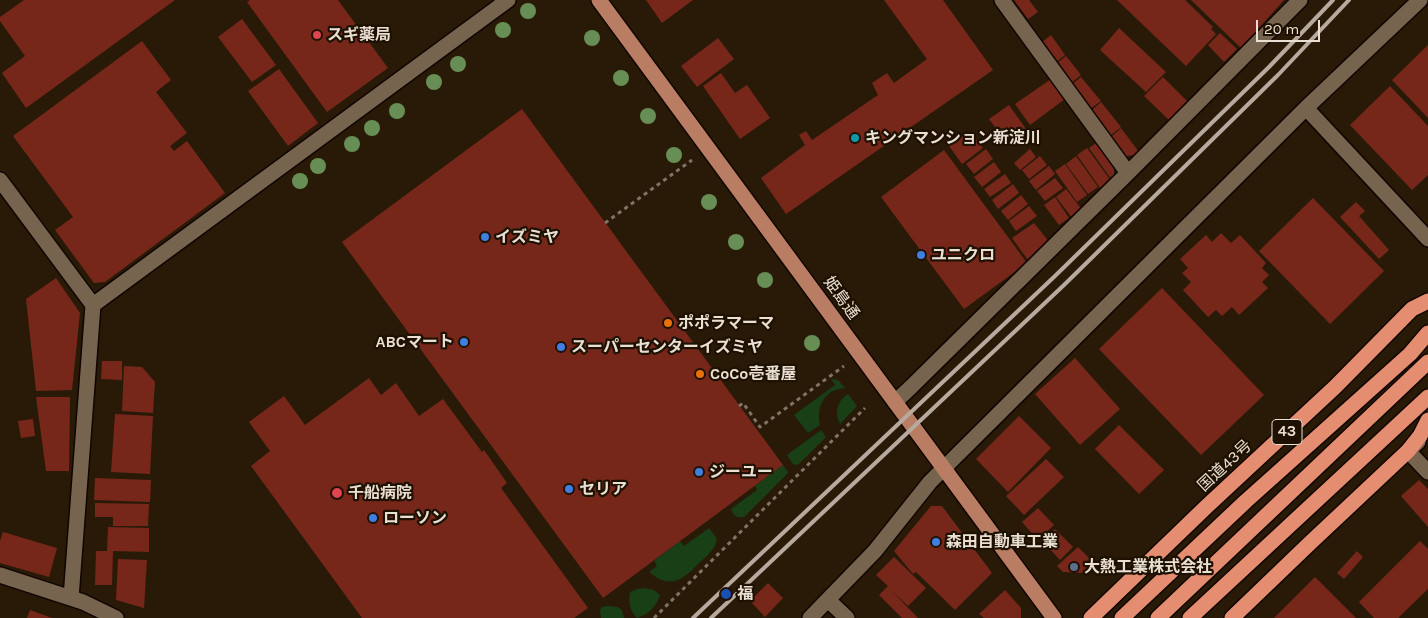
<!DOCTYPE html>
<html>
<head>
<meta charset="utf-8">
<style>
	body { margin:0 }
	#map { position:relative; width:1428px; height:618px; overflow:hidden; background:#291a08; font-family:Karla,sans-serif }
	canvas { display:block }
	.scale { position:absolute; left:1256px; top:20px; width:64px; height:22px; box-sizing:border-box; border:2px solid #e9dfd3; border-top:0; padding-left:6px; font-size:15px; line-height:18px; white-space:nowrap; color:#e9dfd3; -webkit-text-stroke:4px #1f1101; paint-order:stroke }
</style>
</head>
<body>
<div id="map">
<canvas width="1428" height="618"></canvas>
<div class="scale">20 m</div>
</div>
<script>
const context = document.querySelector('canvas').getContext('2d');
context.lineJoin = 'round';
function fill(path, color) { context.fillStyle = color; context.fill(path, 'evenodd'); }
function strokePath(path, color, width, dash) { context.strokeStyle = color; context.lineWidth = width; context.lineCap = dash ? 'butt' : 'round'; context.setLineDash(dash || []); context.stroke(path); }
function label(font, color, halo, rows, align = 'center') {
  context.font = font + ' Karla,"Noto Sans JP",sans-serif'; context.lineWidth = 4.5; context.setLineDash([]); context.textBaseline = 'middle'; context.strokeStyle = halo; context.fillStyle = color; for (const [text, x, y, turn = 0] of rows) {
    context.save(); context.translate(x, y); context.rotate((+turn || 0) * Math.PI / 180); context.textAlign = isNaN(turn) ? turn : align; if (halo) context.strokeText(text, 0, 0); context.fillText(text, 0, 0); context.restore();
  }
}
fill(new Path2D(`
	M831,379L838,380L845,388C824,389 816,407 820,425L808,433L794,415L835,385Z
	M848,394L857,406L840,424C834,412 837,401 848,394Z
	M821,430L826,437L798,465L793,464L787,455Z
	M783,465L788,472L787,474L744,517C737,518 733,516 731,509L757,490L755,486Z
	M709,528L717,539L715,546C711,552 705,558 699,563C683,580 670,590 649,572L657,566L654,561L680,541L684,546Z
	M644,588L654,590L660,595C656,607 649,614 637,618C630,611 628,602 630,592L637,589Z
	M608,606L618,607L622,610L624,618H601L600,610L602,607Z`), '#183f16');
fill(new Path2D(`
	M24,0H175L26,108L2,73L25,56L0,21V17Z
	M250,0H338L388,68L327,112L247,2Z
	M646,0H693L662,23Z
	M884,0H943L993,70L786,214L761,178L805,145L799,135L806,131L812,140L878,95L872,83L887,73L894,83L927,59Z
	M1014,0H1029L1038,12L1028,19Z
	M1117,0H1185L1213,27L1211,29L1216,34L1186,66Z
	M1191,0H1284L1241,48Z
	M242,19L276,65L252,82L218,37Z
	M1119,28L1166,72L1146,92L1100,50Z
	M1220,33L1237,49L1224,62L1208,45Z
	M1051,35L1065,55L1055,63L1041,43Z
	M718,38L734,59L697,87L681,66Z
	M142,41L171,80L156,92L187,133L170,146L174,151L187,141L225,193L105,282L94,283L55,230L73,217L13,136Z
	M1428,45V118L1392,80Z
	M1066,56L1081,75L1071,83L1056,64Z
	M279,69L318,123L288,146L248,91Z
	M721,73L735,93L747,85L770,118L740,139L703,86Z
	M1081,77L1101,101L1090,109L1071,85Z
	M1163,77L1188,102L1170,121L1144,96Z
	M1051,79L1065,99L1030,125L1015,104Z
	M1390,86L1428,126V175L1412,190L1350,125Z
	M1101,102L1121,127L1110,136L1091,111Z
	M1009,105L1026,129L1015,137L1012,132L1003,138L989,119Z
	M522,109L783,465L603,598L342,242Z
	M1121,128L1139,152L1136,155L1126,156L1111,137Z
	M965,134L970,140L974,136L983,148L962,164L949,146Z
	M1098,142L1114,163V176L1111,179L1089,148Z
	M1087,148L1111,181L1100,188L1077,155Z
	M986,149L993,159L974,174L966,164Z
	M1030,149L1036,157L1020,170L1014,163Z
	M944,150L1027,263L964,309L881,197Z
	M1040,156L1047,165L1029,179L1022,170Z
	M1076,156L1098,187L1088,194L1066,164Z
	M994,162L1001,172L982,187L974,177Z
	M1065,164L1087,195L1077,202L1055,171Z
	M1049,166L1055,174L1036,190L1029,181Z
	M1005,174L1011,183L990,197L984,189Z
	M1055,178L1063,188L1045,201L1037,191Z
	M1013,184L1019,193L998,209L992,200Z
	M1066,189L1083,211L1073,219L1056,197Z
	M1021,195L1028,204L1008,220L1001,211Z
	M1055,197L1069,218L1059,225L1044,205Z
	M1313,198L1384,271L1330,324L1259,251Z
	M1356,202L1365,211L1359,216L1389,250L1379,259L1340,217Z
	M1029,206L1037,216L1016,231L1009,221Z
	M1034,223L1047,239L1046,249L1030,263L1012,238Z
	M1221,233L1231,243L1240,235L1266,263L1262,268L1269,275L1262,282L1268,288L1239,315L1232,307L1222,316L1216,310L1208,317L1183,290L1191,282L1182,273L1188,268L1180,259L1206,235L1212,242Z
	M56,278L80,313L72,390L36,391L26,299Z
	M1162,288L1264,395L1201,455L1099,349Z
	M1075,358L1120,409L1080,445L1035,394Z
	M102,361H122V380L101,379Z
	M124,366L142,367L155,382L153,413L122,411Z
	M369,378L381,395L396,383L419,416L443,399L482,452L484,450L507,483L501,488L588,608L574,618H362L251,466L270,451L249,422L284,396L305,425Z
	M36,397H70L69,471H46Z
	M115,414L153,416L150,474L111,472Z
	M1019,416L1051,448L1008,492L976,459Z
	M33,419L35,436L21,438L18,421Z
	M1119,425L1164,470L1139,494L1095,449Z
	M1046,459L1064,477L1024,515L1006,496Z
	M95,478L151,480L150,502L94,500Z
	M1419,480L1428,489V527L1401,496Z
	M95,503L149,504L148,526H113V517H95Z
	M931,506H942L992,573L955,610L916,572L913,574L894,551Z
	M1038,508L1054,525L1038,540L1022,522Z
	M108,527L149,528V552L113,551L112,585H95L96,551H107Z
	M1055,529L1073,547L1060,560L1042,541Z
	M3,532L57,548L49,577L0,563V541Z
	M1420,541L1428,549V589L1398,618H1374L1359,602Z
	M1078,547L1094,563L1083,573L1063,572L1057,566Z
	M1357,551L1363,557L1344,579L1337,573Z
	M894,557L926,588L908,606L891,590L918,618H902L879,595L888,586L876,575Z
	M118,559L147,560L144,608L116,600Z
	M1315,577L1356,618H1274Z
	M768,583L783,598L765,617L750,601Z
	M1005,590L1021,608V618H984L979,614Z
	M30,610L52,618H27Z`), '#76271a');
const minor = new Path2D(`
	M1002,0L1128,173
	M1306,108L1428,239
	M0,180L93,305
	M895,402L911,387L1128,173L1300,0
	M1418,442L1408,451L1428,472
	M0,575L83,602L116,618
	M71,598L93,305L508,0
	M828,600L847,618
	M810,618L875,551L930,482L1306,108L1420,0`);
const major = new Path2D(`
	M599,0L1054,618`);
const highway = new Path2D(`
	M1091,618L1206,507L1335,387L1412,309L1428,301
	M1122,618L1246,501L1410,354L1428,333
	M1158,618L1428,362
	M1190,618L1428,397
	M1232,618L1310,543L1408,451L1420,436L1428,420`);
strokePath(minor, '#110500', 18);
strokePath(major, '#110500', 18);
strokePath(highway, '#110500', 18);
strokePath(new Path2D(`
	M605,223L692,160
	M739,406L743,403L760,427L844,366
	M654,618L865,408`), '#817465', 3, [4, 4]);
strokePath(minor, '#76644f', 15);
strokePath(major, '#b97d63', 15);
strokePath(highway, '#e58d70', 15);
strokePath(new Path2D(`
	M693,618L1055,276L1269,67L1333,0
	M711,618L1064,285L1278,75L1349,0`), '#b5aa9d', 4);
context.fillStyle = '#678e55';
for (const [x, y] of [
	[528,11],
	[503,30],
	[592,38],
	[458,64],
	[621,78],
	[434,82],
	[397,111],
	[648,116],
	[372,128],
	[352,144],
	[674,155],
	[318,166],
	[300,181],
	[709,202],
	[736,242],
	[765,280],
	[812,343]
]) { context.beginPath(); context.arc(x, y, 8, 0, 2 * Math.PI); context.fill(); }
for (const [x, y, r, color] of [
	[317,35,5,"#e0444e"],
	[855,138,5,"#0f9aa8"],
	[485,237,5,"#3f7fe0"],
	[921,255,5,"#3f7fe0"],
	[668,323,5,"#e8710a"],
	[464,342,5,"#3f7fe0"],
	[561,347,5,"#3f7fe0"],
	[700,374,5,"#e8710a"],
	[699,472,5,"#3f7fe0"],
	[569,489,5,"#3f7fe0"],
	[337,493,6,"#e0444e"],
	[373,518,5,"#3f7fe0"],
	[936,542,5,"#3f7fe0"],
	[1074,567,5,"#5c6f8a"],
	[726,594,6,"#1a4fb4"]
]) { const dot = new Path2D(); dot.arc(x, y, r, 0, 2 * Math.PI); context.fillStyle = color; context.fill(dot); strokePath(dot, '#1f1101', 2); }
for (const [x, y, w] of [
	[1287,432,30]
]) { const box = new Path2D(); box.roundRect(x - w / 2, y - 12.5, w, 25, 4); context.fillStyle = '#1f1101'; context.fill(box); strokePath(box, '#e9dfd3', 1); }
label('bold 15px', '#e9dfd3', null, [
	["43",1287,432]
]);
label('bold 16px', '#e9dfd3', '#1f1101', [
	["スギ薬局",327,35],
	["キングマンション新淀川",865,138],
	["イズミヤ",495,237],
	["ユニクロ",931,255],
	["ポポラマーマ",678,323],
	["ABCマート",454,342,"right"],
	["スーパーセンターイズミヤ",571,347],
	["CoCo壱番屋",710,374],
	["ジーユー",709,472],
	["セリア",579,489],
	["千船病院",348,493],
	["ローソン",383,518],
	["森田自動車工業",946,542],
	["大熱工業株式会社",1084,567],
	["福",737,594]
], 'left');
label('16px', '#e9dfd3', '#1f1101', [
	["姫島通",841,298,54],
	["国道43号",1225,466,-43]
]);
</script>
</body>
</html>
